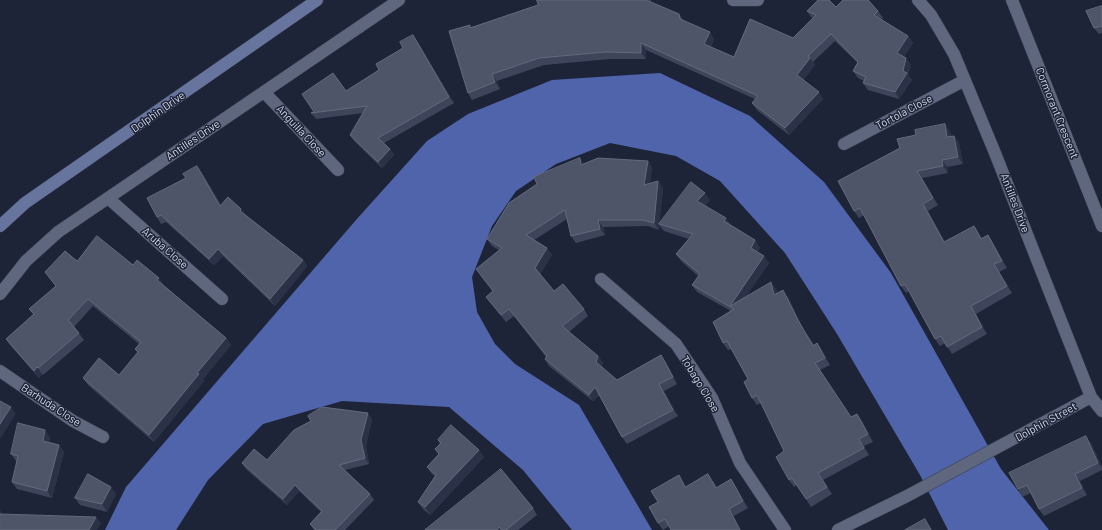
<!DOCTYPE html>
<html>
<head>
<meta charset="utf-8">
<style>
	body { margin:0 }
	canvas { display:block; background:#1e2438 }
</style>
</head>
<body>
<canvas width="1102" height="530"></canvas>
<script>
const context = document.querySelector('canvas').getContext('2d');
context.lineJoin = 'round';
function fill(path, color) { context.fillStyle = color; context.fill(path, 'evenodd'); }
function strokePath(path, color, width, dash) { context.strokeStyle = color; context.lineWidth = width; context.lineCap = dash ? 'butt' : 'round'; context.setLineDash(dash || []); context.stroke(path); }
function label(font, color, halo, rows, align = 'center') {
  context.font = font + ' Barlow,sans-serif'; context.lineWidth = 3; context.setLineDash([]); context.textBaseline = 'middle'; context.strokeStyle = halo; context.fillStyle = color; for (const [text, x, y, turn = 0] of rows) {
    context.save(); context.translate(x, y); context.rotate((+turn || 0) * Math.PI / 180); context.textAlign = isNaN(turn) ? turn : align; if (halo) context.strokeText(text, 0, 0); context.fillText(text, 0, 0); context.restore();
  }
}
fill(new Path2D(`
	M660,73L750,116L824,182L891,273L1001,469L1049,530H948L920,475L837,334L785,253L720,181L676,156L610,143L556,164L516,191L492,226L472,277L477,312L495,344L515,364L579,405L652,530H572L523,470L449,407L342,401L263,424L208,480L176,530H105L126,487L356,220L427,141L468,114L552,80Z`), '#5064ac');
const street = new Path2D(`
	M733,0H758
	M918,0L931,15L954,54L995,153L1091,397L1102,411
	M1012,0L1102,226
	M264,92L338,170
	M844,144L965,80
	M108,198L222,299
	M601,279L676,344L712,398L740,463L785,530
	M0,294L26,261L58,232L399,0
	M0,371L73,421L103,437
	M838,530L907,496L1091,397`);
const secondary = new Path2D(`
	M0,226L25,203L317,0`);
strokePath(street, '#393e4f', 13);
strokePath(secondary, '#393e4f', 13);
strokePath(street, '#5f677f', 12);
strokePath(secondary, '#67749e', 12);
fill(new Path2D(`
	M651,0V2L679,14L683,20L714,39L711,47L734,57L793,38L813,18L811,17L807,11L836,7L878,11L883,18L881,19L908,36L913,43L904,57L911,65L908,75L912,80L899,99L868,90L863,83L864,81L858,78L853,71L858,63L835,41L813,62L815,65L803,80L823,99L789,135L757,110L752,103L755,99L646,50V59H610L544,65L497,81L500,89L472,100L468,93L471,27Z
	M1102,6V33L1099,34L1094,28Z
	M417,41L454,103L384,143L390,149L394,155L382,168L354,141L350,135L363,113L316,119L311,113L379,70Z
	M945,124L950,132L951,136H954L959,143L963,164L947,167L948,173L922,178L938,205L928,211L945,242L974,226L982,238L988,235L993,243L1007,268L999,272L1012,293L976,314L987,334L952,354L945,343L940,346L935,339L909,291L906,293L901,286L864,215L859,218L854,211L900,148L916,135Z
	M584,164L652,167L650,183L658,181L663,188L659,223L710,200L705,206L731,225L755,240L760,248L757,252L769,263L746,296L776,289L777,293L788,297L802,327L814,345L817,343L822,350L830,365L820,370L851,417L857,414L862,421L873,442L864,446L869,455L823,480L832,494L811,507L797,485L794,487L789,480L784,451L761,403L757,405L752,398L748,379L731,349L728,350L723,343L731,311L697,292L692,285L698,276L681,261L676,254L689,239L664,231L659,225V230L648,226L603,227L605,235L576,243L571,236L567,219L534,240L547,248L552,255L540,274L554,291L584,309L588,316L569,332L598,356L603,363L601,367L617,380L661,355L666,362L677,384L664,391L678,416L627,444L622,437L599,395L593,401L549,366L545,359L546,357L514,316L506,322L491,303L486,297L493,291L476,269L499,250L492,246L487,239Z
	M202,173L221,205L241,209L246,215L303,260L307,266L275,306L223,256L214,265L166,222L161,224L157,217Z
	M77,261L133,265L164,285H163L226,338L231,345L203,379L204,381L154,442L88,385L83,378L119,375L138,353L135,349L139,344L93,306L74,327L84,340L43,375L42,374L39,378L11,346L6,339L34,315L29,309L56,286L45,272Z
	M372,419L366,446L369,464L345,470L370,494L374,500L345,530H314L310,524L321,512L299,491L287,505L246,469L242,463L267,460L311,421Z
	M50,437L49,442L59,445L64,452L52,498L17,489L12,482L17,462L16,461L11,454Z
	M438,440L484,457L430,515L423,509L418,502L435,476L432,474L427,467L439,454L440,444Z
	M1091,443L1102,467V470L1080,481L1087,495L1044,516L1039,509L1031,493L1022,497L1018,489Z
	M713,481L717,488L736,487L748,508L734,516L669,526L663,530L658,523V502L683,482L686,487Z
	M116,494L107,512L80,505L75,498Z
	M533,508L537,515L518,530H425Z`), '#3e455a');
fill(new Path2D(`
	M710,32L714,39L709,51L704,44Z
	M413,35L417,41L454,103L449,97Z
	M908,36L913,43L902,60L897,53Z
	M641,43L646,50V59L641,53Z
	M810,58L815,65L802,82L797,75Z
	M906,58L911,65L908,75L912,80L899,99L895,92L903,71Z
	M492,74L497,81L500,89L495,82Z
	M819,92L823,99L789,135L785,128Z
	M945,124L950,132L952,144L947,137Z
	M954,136L959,143L963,164L958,157Z
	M390,149L394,155L382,168L378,162Z
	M580,158L585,165H581Z
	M942,160L947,167L948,173L943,166Z
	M648,161L652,167L649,191L644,185Z
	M197,166L202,173L225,212L220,206Z
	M917,171L922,178L938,205L933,198Z
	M658,181L663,188L659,230L654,223Z
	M705,193L710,200L702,209L697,201Z
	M923,204L928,211L949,249L944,242Z
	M241,209L246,215L244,217L240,211Z
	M726,218L731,225L729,228L724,221Z
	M598,220L603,227L605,235L600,229Z
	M974,226L979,233L986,246L981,239Z
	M988,235L993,243L1007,268L1002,261Z
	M755,240L760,248L756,256L751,248Z
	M547,248L552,255L540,275L535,268Z
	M218,249L223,256L214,265L209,259Z
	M764,256L769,263L736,312L734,309L730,306Z
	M303,260L307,266L275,306L270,299Z
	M994,264L999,272L1012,293L1007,286Z
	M159,278L164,285L162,287L157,280Z
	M771,282L776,289L779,302L774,295Z
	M783,290L788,297L802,327L818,353L798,320Z
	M971,306L976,314L987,334L982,327Z
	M226,338L231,345L203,379L204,381L154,442L149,435L197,373Z
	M817,343L822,350L830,365L825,358Z
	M661,355L666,362L677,384L673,377Z
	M598,356L603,363L601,369L596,362Z
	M37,367L42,374L39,378L34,371Z
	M659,384L664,391L678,416L673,410Z
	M595,387L599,394L593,401L589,395Z
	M11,407L16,414L0,439V424Z
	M368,413L372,419L366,446L369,464L365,458L361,440Z
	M857,414L862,421L873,442L868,434Z
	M45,430L50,437L48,448L43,441Z
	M1086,436L1091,443L1102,468L1098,463Z
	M859,439L864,446L869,455L864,448Z
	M59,445L64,452L52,498L47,491Z
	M479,450L484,457L430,515L425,507Z
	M818,473L823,480L832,494L827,487Z
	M1075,474L1080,481L1087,495L1082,488Z
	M731,479L736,487L748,508L743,501Z
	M295,485L299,491L287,505L283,499Z
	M111,487L116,494L107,512L102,504Z
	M729,509L734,516L741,530H740Z
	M0,510L2,513V520L0,517Z
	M96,517L101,523L97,530H89Z
	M925,519L930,526L932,530H931Z
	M499,527L501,530H497Z`), '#2b3146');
const building = new Path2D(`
	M537,0H646L679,14L680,19L710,32L704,44L734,57L750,19L793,38L816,15L807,11L818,0H829L836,7L843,0H868L878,11L874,15L908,36L897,53L906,58L903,71L907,73L895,92L863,83L866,77L853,71L858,62L831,34L808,56L810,58L797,75L819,92L785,128L752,103L758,96L641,43V53L605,52L539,58L492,74L495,82L468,93L449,31L470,25V28L538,5Z
	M1102,6V27L1101,26L1094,28L1086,11Z
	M413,35L449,97L378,138L390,149L378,162L350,135L367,106L311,113L314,112L302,94L333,73L346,91L379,70L376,64L403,48L400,42Z
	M945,124L947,137L954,136L958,157L942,160L943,166L917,171L933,198L923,204L944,242L974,226L981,239L988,235L1002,261L994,264L1007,286L971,306L982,327L947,347L941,336L935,339L905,284L901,286L860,208L854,211L838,181L900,148L897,139L916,135L915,130Z
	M580,158L581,165L598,158L648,161L644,185L658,181L654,223L643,220H598L600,229L571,236L565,210L526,235L547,248L535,268L554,291L563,284L584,309L562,326L598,356L596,362L617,380L661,355L673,377L659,384L673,410L622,437L595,387L589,395L545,359L547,356L509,309L501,315L486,297L493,291L476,269L502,248L487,239L509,203L537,184L534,177Z
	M197,166L220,206L228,197L241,209L240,211L303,260L270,299L218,249L209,259L161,215L157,217L147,198L186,178L183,174Z
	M691,182L705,193L697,201L726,218L724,221L755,240L751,248L764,256L730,306L771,282L774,295L783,290L798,320L813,346L817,343L825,358L815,363L851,417L857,414L868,434L859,439L864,448L818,473L827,487L806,499L792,478L789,480L776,457L784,451L757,395L752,398L744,382L748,379L727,341L723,343L713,322L734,309L692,285L700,274L676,254L693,234L659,224Z
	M97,236L133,265L137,260L159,278L157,280L226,338L197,373L199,374L149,435L83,378L99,358L119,375L138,352L135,349L141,342L88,299L68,320L79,333L38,368L37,367L34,371L6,339L34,314L29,309L56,286L45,272L65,251L77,261Z
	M0,401L11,407L0,424Z
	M322,407L368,413L361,440L365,458L339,465L370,494L335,530H316L310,524L322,511L295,485L283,499L242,463L254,449L267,460L294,430L311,421L308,416Z
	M18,423L45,430L43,441L59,445L47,491L12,482L18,456L11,454Z
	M451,425L479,450L425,507L418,502L436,475L427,467L439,454L435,449L441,443L438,440Z
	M1086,436L1098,463L1075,474L1082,488L1039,509L1027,485L1018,489L1009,473Z
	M501,469L533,508L506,530H502L499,527L497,530H425Z
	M88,474L111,487L102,504L75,498Z
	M708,474L716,488L731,479L743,501L729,509L740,530H671L665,519L658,523L649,507L658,502L651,491L679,475L685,487Z
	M0,514L96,517L89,530H0Z
	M925,519L931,530H905Z`);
fill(building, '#4f5569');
strokePath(building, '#646a7d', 1);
label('11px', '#d6dbe8', '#1e2438', [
	["Dolphin Drive",158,112,-35],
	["Tortola Close",904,112,-28],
	["Cormorant Crescent",1057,113,68],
	["Anguilla Close",301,131,47],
	["Antilles Drive",193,140,-34],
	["Antilles Drive",1015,203,69],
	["Aruba Close",165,248,41],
	["Tobago Close",700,384,59],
	["Barhuda Close",51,405,33],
	["Dolphin Street",1046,422,-29]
]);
</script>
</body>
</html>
